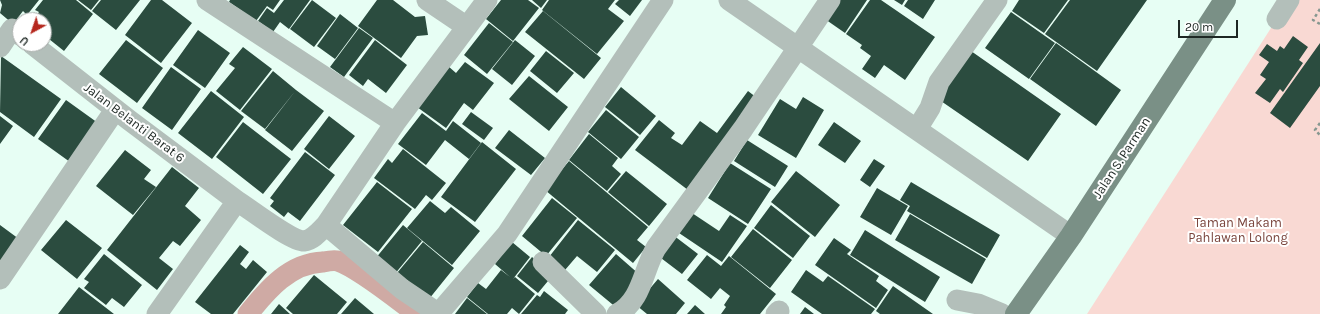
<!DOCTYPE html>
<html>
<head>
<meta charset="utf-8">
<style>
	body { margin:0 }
	#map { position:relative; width:1320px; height:314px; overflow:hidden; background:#e7fef4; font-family:Karla,sans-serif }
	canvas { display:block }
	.north { position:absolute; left:12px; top:12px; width:40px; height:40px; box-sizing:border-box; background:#fff; border:1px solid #a5a9a7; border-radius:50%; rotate:220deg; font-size:11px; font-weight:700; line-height:16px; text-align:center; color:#1e2824 }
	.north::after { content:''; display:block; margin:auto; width:14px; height:18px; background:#b5271d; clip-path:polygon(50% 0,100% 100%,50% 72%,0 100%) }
	.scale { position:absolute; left:1178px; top:20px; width:60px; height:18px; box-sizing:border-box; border:2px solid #1e2824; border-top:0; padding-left:5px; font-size:12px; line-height:14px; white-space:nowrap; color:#1e2824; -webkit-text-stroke:3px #fff; paint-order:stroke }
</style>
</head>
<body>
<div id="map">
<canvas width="1320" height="314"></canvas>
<div class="north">U</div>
<div class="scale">20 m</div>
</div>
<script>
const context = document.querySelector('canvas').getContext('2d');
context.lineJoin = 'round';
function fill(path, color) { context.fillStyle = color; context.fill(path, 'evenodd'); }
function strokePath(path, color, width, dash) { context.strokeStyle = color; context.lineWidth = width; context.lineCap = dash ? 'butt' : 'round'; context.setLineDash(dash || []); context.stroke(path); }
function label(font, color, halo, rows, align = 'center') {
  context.font = font + ' Karla,sans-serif'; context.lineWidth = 4; context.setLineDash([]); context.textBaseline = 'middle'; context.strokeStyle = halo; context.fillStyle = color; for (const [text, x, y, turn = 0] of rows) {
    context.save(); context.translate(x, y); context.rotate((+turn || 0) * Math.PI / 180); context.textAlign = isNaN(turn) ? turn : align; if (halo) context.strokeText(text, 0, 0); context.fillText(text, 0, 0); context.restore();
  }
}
fill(new Path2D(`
	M1289,0H1320V314H1087Z`), '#f9d9d3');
strokePath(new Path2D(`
	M248,314C267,290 290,263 323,262C328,261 334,260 338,261C359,268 398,300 417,314`), '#cfaaa4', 21);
fill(new Path2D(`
	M0,0H39L27,15L23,11L13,24L0,13L2,5Z
	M43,0H76L93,14L64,51L44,35V20H33L39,12L35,10Z
	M78,0H99L91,10Z
	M101,0H140L116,30L92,11Z
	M151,0H162L192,23L161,63L125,35Z
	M230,0H280L273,10L267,6L256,21L229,2Z
	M284,0H310L289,29L280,22L273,32L258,21L267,8L274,13Z
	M312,0L336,18L314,47L290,29Z
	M377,0H393L415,17L425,16L428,35L417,36L401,58L358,26Z
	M501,0H528L539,8L513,41L486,19Z
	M532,0H547L541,8Z
	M549,0H615L608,9L624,21L597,54L542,10Z
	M619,0H642L630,16L615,4Z
	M833,0H867L845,33L822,17Z
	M870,0H881L935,37L905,80L884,65L875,78L862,69L871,56L860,48L862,45L846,34Z
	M894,0H905L902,5Z
	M908,0H935L923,19L904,6Z
	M1019,0H1068L1044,33L1012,11Z
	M1070,0H1147L1097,71L1045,34Z
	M543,11L601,58L584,79L525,32Z
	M1011,12L1055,43L1029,79L985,48Z
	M340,14L358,28L335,59L317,46Z
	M489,23L513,42L487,74L464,55Z
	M359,28L373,38L344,77L330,67Z
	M198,30L230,53L205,88L173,65Z
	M1293,36L1308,47L1299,60L1303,63L1283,92L1280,89L1270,103L1255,93L1266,79L1260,75L1269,62L1259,55L1267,44L1277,51L1280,46L1284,49Z
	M126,40L163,68L137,103L99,74Z
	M375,40L407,65L386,93L368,79L363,86L349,75Z
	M515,40L535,56L512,85L492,69Z
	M1056,43L1121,90L1096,126L1030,79Z
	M1320,43V86L1290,128L1270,113Z
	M243,47L272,69L240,110L216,91L235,68L229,64Z
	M546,51L574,73L557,93L530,71Z
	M971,51L1061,114L1028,161L938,99Z
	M1,56L61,99L34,137L0,112Z
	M465,62L494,83L473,110L464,103L446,128L417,107L448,66L456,73Z
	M171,67L201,89L172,130L142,108Z
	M273,71L296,90L265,129L241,111Z
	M529,76L568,107L549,131L509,99Z
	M621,87L656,116L640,135L605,107Z
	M296,90L324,111L292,151L265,130Z
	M211,91L244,117L212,159L178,133Z
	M748,91L761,101L692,193L635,150L659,120L675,133L671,138L682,145L700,121L717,133Z
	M803,97L824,110L796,158L758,135L780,99L796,109Z
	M66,100L98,123L70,162L38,139Z
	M606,110L639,137L621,159L588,132Z
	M471,112L493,128L484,140L462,124Z
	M422,113L446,131L453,121L481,143L469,159L445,140L426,165L398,144Z
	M0,116L13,126L0,144Z
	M329,116L355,136L329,169L304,149Z
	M243,122L291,159L263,194L216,157Z
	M834,122L861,141L845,163L818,145Z
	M509,130L545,158L531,175L495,148Z
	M589,134L618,158L612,166L621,174L607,191L569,160Z
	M747,140L788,166L775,187L734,161Z
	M482,142L516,169L475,222L441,197Z
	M403,149L446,183L432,200L426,195L415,209L374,178L388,159L392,163Z
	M125,150L151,170L144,179L156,187L133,215L96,186Z
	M305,152L335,175L300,221L288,212L284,217L270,206L274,201L270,198Z
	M874,159L885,166L870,187L860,180Z
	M569,161L648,227L637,240L646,247L633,263L545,190Z
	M730,163L771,189L748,224L708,198Z
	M172,167L199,188L185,206L201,220L180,246L173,241L159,258L173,269L157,290L107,250Z
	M626,171L667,204L649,226L608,192Z
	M796,171L840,205L815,237L771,202Z
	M377,182L412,209L378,252L343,225Z
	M911,182L1000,235L987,258L907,211L910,206L900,200Z
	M877,188L908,206L891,235L860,217Z
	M552,198L577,218L546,256L522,236Z
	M430,201L445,213L451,207L480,231L452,265L407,228Z
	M771,205L810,236L793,258L754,228Z
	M692,213L719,231L730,215L747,226L722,262L679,233Z
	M910,214L986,259L972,284L895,240Z
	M66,220L102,248L77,279L41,250Z
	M578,220L615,250L597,272L577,256L565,270L549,257Z
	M0,225L19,239L0,265Z
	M403,225L422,241L394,275L375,259Z
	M753,229L792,260L770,288L731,257Z
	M865,230L940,277L925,302L850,255Z
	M673,235L698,254L682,274L657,255Z
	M834,238L851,250L847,254L879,276L876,281L888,290L876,308L815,265Z
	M423,242L454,268L429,299L397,273Z
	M512,242L530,257L513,279L515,277L535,294L519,314L512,308L507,314H488L467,297L478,283L486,289L501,270L510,277L495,264Z
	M240,245L249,252L240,264L246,269L253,260L267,272L233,314H211L195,302Z
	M104,254L142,285L124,307L112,298L106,305L84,288L89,282L84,279Z
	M616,254L640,275L618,309L589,285Z
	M707,255L721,266L729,256L776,294L760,314H721L726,307L724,305L730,296L720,288L711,299L687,280Z
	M532,257L553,275L538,293L517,276Z
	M806,270L823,282L828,276L875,309L871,314H822L791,292Z
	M314,275L347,302L337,314H293L286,308Z
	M658,279L685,303L676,314H647L636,305Z
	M893,286L933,314H880L876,311Z
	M79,287L114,314H58Z
	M544,291L568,310L565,314H521L537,295L540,297Z
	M355,298L374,314H341Z
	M467,298L487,314H455Z
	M279,304L290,314H271Z
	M695,305L705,314H687Z
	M805,307L814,314H800Z`), '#2b4c3f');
strokePath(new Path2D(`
	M1320,9L1313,20L1320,24
	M1320,123L1315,130L1320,135`), '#869790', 2.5, [3, 3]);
strokePath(new Path2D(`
	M207,0L395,123
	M427,0L467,27
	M729,0L1071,236
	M1277,19L1289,0
	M32,44L129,120L237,201
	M0,47L12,29L20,35
	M917,129L930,108L939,82L997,0
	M326,225L402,289L439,314
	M543,262L596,314
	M0,279L115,110
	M957,300L978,304L1002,314
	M157,314L237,201C250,209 291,241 304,241C313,240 320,231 326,225L395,123L487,0
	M438,314L507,234L663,0
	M617,314C642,301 643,270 656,248L743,129L830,0
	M776,314L779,311`), '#b3bfba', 21);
strokePath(new Path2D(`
	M1016,314L1071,236L1225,0`), '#7a9086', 22);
label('13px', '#1e2824', '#fff', [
	["Jalan Belanti Barat 6",134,123,37],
	["Jalan S. Parman",1122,158,-57]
]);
label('13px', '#7a453d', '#fff', [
	["Taman Makam",1238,223],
	["Pahlawan Lolong",1238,238]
]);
</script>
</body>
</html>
